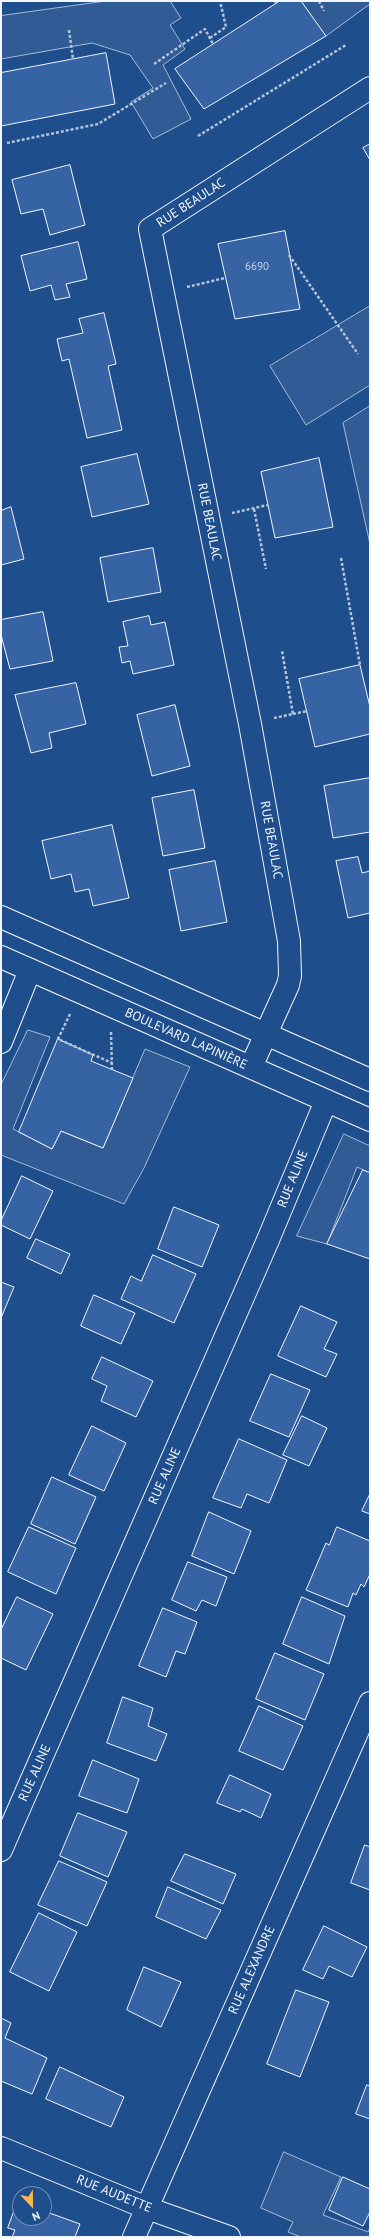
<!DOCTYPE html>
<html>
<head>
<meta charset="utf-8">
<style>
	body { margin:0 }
	#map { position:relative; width:371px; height:2238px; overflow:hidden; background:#1f4e8c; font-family:"PT Sans",sans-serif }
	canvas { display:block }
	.frame { position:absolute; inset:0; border:2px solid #f2f6ff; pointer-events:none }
	.north { position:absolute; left:12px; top:2186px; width:40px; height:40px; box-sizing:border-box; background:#1f4e8c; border:1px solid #7391ba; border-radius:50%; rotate:158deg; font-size:11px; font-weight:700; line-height:16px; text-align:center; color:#f2f6ff }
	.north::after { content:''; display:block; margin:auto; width:14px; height:18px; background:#ffb74d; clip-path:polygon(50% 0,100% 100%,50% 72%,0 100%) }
</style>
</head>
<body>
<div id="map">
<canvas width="371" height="2238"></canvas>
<div class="frame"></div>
<div class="north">N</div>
</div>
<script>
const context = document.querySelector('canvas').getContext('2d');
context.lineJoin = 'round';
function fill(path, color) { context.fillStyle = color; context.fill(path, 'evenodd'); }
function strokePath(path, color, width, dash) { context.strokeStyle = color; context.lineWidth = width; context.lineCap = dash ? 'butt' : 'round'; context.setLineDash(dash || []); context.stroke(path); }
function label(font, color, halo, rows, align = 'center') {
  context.font = font + ' "PT Sans",sans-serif'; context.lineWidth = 3; context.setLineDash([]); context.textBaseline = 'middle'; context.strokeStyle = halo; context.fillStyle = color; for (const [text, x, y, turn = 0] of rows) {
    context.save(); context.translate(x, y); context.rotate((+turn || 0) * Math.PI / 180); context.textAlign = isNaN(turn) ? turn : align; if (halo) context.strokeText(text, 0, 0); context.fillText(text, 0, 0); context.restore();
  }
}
const built = new Path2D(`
	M106,1H170L181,18L170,25L185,49L163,65L191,119L153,139L131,102L153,88L130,55L92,43L1,59V16Z
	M301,1H370V4L326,36Z
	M370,306V385L306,425L270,366Z
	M370,406V544L343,423Z
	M28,1030L50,1037L13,1129L52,1149L61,1131L103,1148L145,1049L190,1067L144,1168L124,1204L1,1155V1085Z
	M344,1134L370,1146V1173L357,1167L327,1244L297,1236Z
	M284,2152L341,2177L323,2215L368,2232L370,2228V2237H301L288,2232L293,2222L261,2208Z`);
fill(built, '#305b95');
strokePath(built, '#a8bbd7', 1);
const building = new Path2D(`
	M280,1H301L326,36L204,109L175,69Z
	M106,53L115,104L1,126V73Z
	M370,144V160L363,148Z
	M70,165L85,225L50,235L43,209L21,214L12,180Z
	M285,231L300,309L235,319L218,244Z
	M78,242L87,279L66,284L70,297L55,300L51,285L30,291L21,256Z
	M104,313L116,364L108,366L122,430L87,438L69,359L62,361L57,339L83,333L79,319Z
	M137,454L149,504L92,517L81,467Z
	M319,458L333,527L275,538L261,472Z
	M11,507L24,559L1,565V511Z
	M153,548L161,592L108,602L100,558Z
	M43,612L53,661L10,669L1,635V620Z
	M149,616L151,625L165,622L174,665L133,674L130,661L122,663L119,647L128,646L123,622Z
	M360,665L370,707V734L315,747L299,679Z
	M76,683L86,724L49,733L52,748L31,753L15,695Z
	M175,705L190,766L152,776L137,715Z
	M370,778V832L333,838L324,786Z
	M194,790L205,848L163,856L152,798Z
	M112,825L129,898L93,906L89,889L75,892L71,874L51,879L42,841Z
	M358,857L362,873L370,871V913L348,918L336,861Z
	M215,861L227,922L181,931L169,870Z
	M58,1039L93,1055L91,1061L133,1078L103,1148L61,1131L52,1149L19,1132Z
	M363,1170L370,1173V1259L327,1244Z
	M22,1176L53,1191L30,1239L1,1225V1221Z
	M174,1207L219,1225L202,1267L158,1249Z
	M36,1239L70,1254L61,1274L27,1258Z
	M153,1255L196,1274L174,1323L121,1299L131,1276L141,1281Z
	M1,1282L14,1287L1,1318Z
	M94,1295L135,1313L121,1344L81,1326Z
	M301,1306L337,1322L324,1349L337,1354L326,1377L278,1356Z
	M102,1357L153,1381L136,1417L101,1401L107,1386L92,1379Z
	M271,1374L310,1390L289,1437L250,1421Z
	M302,1416L327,1428L309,1466L283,1455Z
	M92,1426L126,1443L104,1491L69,1475Z
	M239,1439L287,1460L269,1503L247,1494L241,1508L213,1498Z
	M52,1477L96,1497L75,1544L31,1524Z
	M370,1494V1514L362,1511Z
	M209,1512L251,1531L234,1574L192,1556Z
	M29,1527L76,1548L56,1594L8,1572Z
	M337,1527L370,1541V1574L364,1587L361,1584L356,1595L353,1593L348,1607L306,1590L326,1543L329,1545Z
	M188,1562L227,1577L216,1606L202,1600L196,1611L172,1600Z
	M17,1597L53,1614L26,1670L1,1658V1630Z
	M302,1597L345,1616L329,1664L283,1644Z
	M163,1608L197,1622L185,1654L176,1651L166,1677L139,1666Z
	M275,1653L324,1674L305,1720L256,1699Z
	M123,1697L153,1708L148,1726L167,1734L156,1761L107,1743Z
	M259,1706L303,1726L283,1770L239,1751Z
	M93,1760L139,1779L127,1813L79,1796Z
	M230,1775L271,1794L261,1818L242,1809L240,1812L217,1803Z
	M78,1813L127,1832L108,1877L60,1856Z
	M365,1845L370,1847V1890L351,1883Z
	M185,1854L236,1874L223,1904L171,1881Z
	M59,1861L107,1882L87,1926L38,1905Z
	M168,1887L221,1910L206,1939L156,1917Z
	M39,1913L77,1932L49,1991L10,1972Z
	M324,1926L367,1947L352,1977L329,1966L323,1979L303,1970Z
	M144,1967L181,1982L161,2027L127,2010Z
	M296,1990L329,2002L300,2077L267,2064Z
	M1,2018L11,2023L5,2038L47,2058L32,2094L1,2081Z
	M60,2067L124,2097L111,2127L46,2099Z
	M367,2085L370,2086V2119L356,2114Z
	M343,2177L370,2189V2212L363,2226L329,2210Z
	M18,2201L20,2202V2218H44V2211L80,2224L75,2237H12L15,2230L8,2228Z`);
fill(building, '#3563a3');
strokePath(building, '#f2f6ff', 1);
const street = new Path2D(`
	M1,1042L30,970
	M251,1067L288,985L290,976L289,941L250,724L150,229L370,88
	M1,1850L268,1240L326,1101
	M1,2148L147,2208L229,2237
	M134,2237L370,1703`);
const secondary = new Path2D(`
	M1,917L370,1080
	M1,957L370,1120`);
strokePath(street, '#f2f6ff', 24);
strokePath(secondary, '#f2f6ff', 24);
strokePath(new Path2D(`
	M275,1L276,3
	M319,1L324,11
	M69,30L73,59
	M210,38L226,27L220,1
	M154,64L205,29L213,44
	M198,136L346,45
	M7,143L98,124L166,83
	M289,255L358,354
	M187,287L225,278
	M254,509L266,569
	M232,513L268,505
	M341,558L360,665
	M293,714L307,711
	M274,718L293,714L282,651
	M70,1014L58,1039L112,1063
	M111,1032L112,1070`), '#b3c4dc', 2.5, [3, 2]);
strokePath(street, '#1f4e8c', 22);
strokePath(secondary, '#1f4e8c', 22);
label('11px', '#c3d1e8', null, [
	["6690",257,267]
]);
label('13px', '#f2f6ff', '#1f4e8c', [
	["RUE BEAULAC",191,203,-33],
	["RUE BEAULAC",209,522,79],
	["RUE BEAULAC",271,840,80],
	["BOULEVARD LAPINIÈRE",186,1039,24],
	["RUE ALINE",293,1179,-68],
	["RUE ALINE",165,1476,-66],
	["RUE ALINE",35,1773,-66],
	["RUE ALEXANDRE",252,1970,-66],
	["RUE AUDETTE",114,2194,22]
]);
</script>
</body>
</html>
